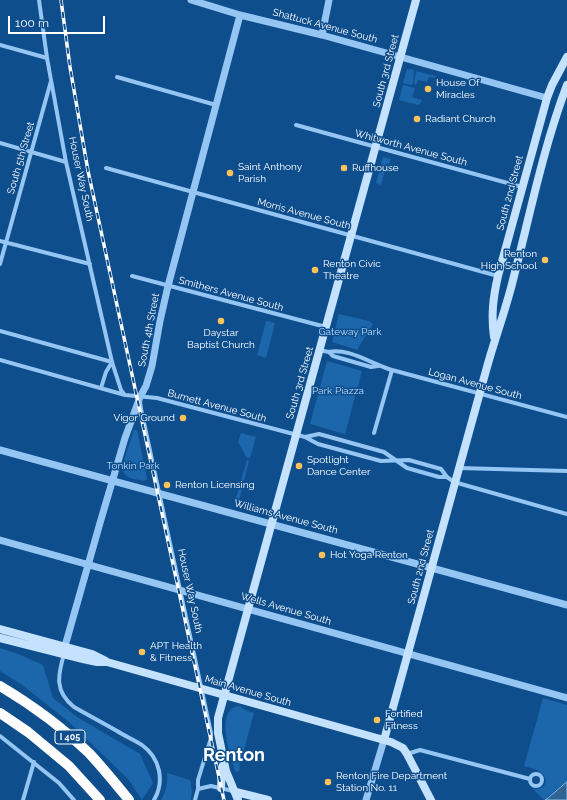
<!DOCTYPE html>
<html>
<head>
<meta charset="utf-8">
<style>
	body { margin:0 }
	#map { position:relative; width:567px; height:800px; overflow:hidden; background:#0e4e8d; font-family:Raleway,sans-serif }
	canvas { display:block }
	.scale { position:absolute; left:8px; top:16px; width:97px; height:18px; box-sizing:border-box; border:2px solid #fff; border-top:0; padding-left:5px; font-size:12px; line-height:14px; white-space:nowrap; color:#fff; -webkit-text-stroke:3px #0e4e8d; paint-order:stroke }
</style>
</head>
<body>
<div id="map">
<canvas width="567" height="800"></canvas>
<div class="scale">100 m</div>
</div>
<script>
const context = document.querySelector('canvas').getContext('2d');
context.lineJoin = 'round';
function fill(path, color) { context.fillStyle = color; context.fill(path, 'evenodd'); }
function strokePath(path, color, width, dash) { context.strokeStyle = color; context.lineWidth = width; context.lineCap = dash ? 'butt' : 'round'; context.setLineDash(dash || []); context.stroke(path); }
function label(font, color, halo, rows, align = 'center') {
  context.font = font + ' Raleway,sans-serif'; context.lineWidth = 3; context.setLineDash([]); context.textBaseline = 'middle'; context.strokeStyle = halo; context.fillStyle = color; for (const [text, x, y, turn = 0] of rows) {
    context.save(); context.translate(x, y); context.rotate((+turn || 0) * Math.PI / 180); context.textAlign = isNaN(turn) ? turn : align; if (halo) context.strokeText(text, 0, 0); context.fillText(text, 0, 0); context.restore();
  }
}
fill(new Path2D(`
	M407,69L414,70L413,84L411,85L403,83Z
	M416,71L436,76L435,78L429,77L427,82L418,80L416,85L414,84Z
	M403,85L415,88L412,97L422,100L421,103L418,105L399,100Z
	M383,157L391,159L389,164L387,163L381,185L376,183Z
	M339,314L369,321L373,324L357,350L332,342Z
	M266,321L275,323L266,358L257,355Z
	M327,361L362,371L345,434L310,424Z
	M134,430H137L147,479L144,481C136,479 124,479 123,469H121Z
	M241,433L256,437L250,458H247L238,442Z
	M247,460L249,461L238,505H234Z
	M0,648L18,654L43,665L53,698L77,717L140,754L153,783L142,800L128,779L69,722L22,685L0,671Z
	M543,698L567,705V781L544,800L533,789C543,791 551,781 542,774C538,769 530,768 524,766Z
	M240,706L245,710L254,713L244,750L251,752L239,764L240,767L239,771L236,772C230,757 214,707 240,706Z
	M167,773L190,780C192,787 192,793 191,800H161C166,791 168,783 167,773Z`), '#1c67ab');
const water = new Path2D(`
	M567,782V800H545L548,798Z`);
fill(water, '#336391');
strokePath(water, '#86c2f7', 1);
strokePath(new Path2D(`
	M39,0L47,58L66,162L112,362L121,390L124,394
	M0,45L47,58
	M117,77L216,105
	M296,125L522,187
	M0,143L66,162
	M106,168L498,276
	M0,241L90,264
	M0,264L51,81
	M132,276L326,327
	M0,331L112,362
	M319,350L329,352L333,356L371,367L378,366
	M329,352C347,347 374,365 392,370L567,417
	M0,360L125,395L157,398L305,437L318,444L381,461L409,460L441,469L447,477L454,482L567,514
	M101,388L106,372L112,362
	M140,401L141,409L211,733V738L198,780V789L195,800
	M374,433L392,370
	M305,437L319,434L384,452L407,468L439,477H447
	M459,468L567,471
	M64,654C58,675 54,691 74,707C88,715 103,723 117,731C125,736 134,740 142,745C160,758 165,781 154,800
	M0,736L59,783L74,800
	M407,754L420,750L530,779
	M530 780a6 6 0 1 1 12 0a6 6 0 1 1-12 0Z
	M198,789L211,786L233,791
	M23,800L34,762`), '#95c6f3', 4);
strokePath(new Path2D(`
	M191,0L240,15L322,35L547,98
	M322,35L329,0
	M0,450L567,605
	M0,540L567,698
	M65,646L100,523L125,438L140,397L146,386L152,366L160,321L168,286L240,15
	M366,800L384,740`), '#95c6f3', 7);
strokePath(new Path2D(`
	M494,337C491,315 493,298 498,276L547,98L552,85L567,57
	M0,629L92,654L106,661
	M0,638L83,659L97,662H107L391,742L403,748L407,754L431,800
	M384,740L487,367C495,338 506,309 513,280C530,215 543,148 567,85
	M221,788L222,769L223,765
	M236,792L268,800
	M238,800L226,771L218,733V718L416,0`), '#c4e1fd', 8);
strokePath(new Path2D(`
	M0,686C32,705 62,727 89,753C103,768 116,784 129,800
	M0,713L28,732L69,766L100,800`), '#fff', 10);
const rail = new Path2D(`
	M61,0L70,67L88,171L224,800`);
strokePath(rail, '#fff', 3.5);
strokePath(rail, '#0e4e8d', 2, [6]);
for (const [x, y, r, color] of [
	[428,89,4,"#ffc357"],
	[417,119,4,"#ffc357"],
	[344,168,4,"#ffc357"],
	[230,173,4,"#ffc357"],
	[545,260,4,"#ffc357"],
	[315,270,4,"#ffc357"],
	[221,321,4,"#ffc357"],
	[183,418,4,"#ffc357"],
	[299,466,4,"#ffc357"],
	[167,485,4,"#ffc357"],
	[322,555,4,"#ffc357"],
	[142,652,4,"#ffc357"],
	[377,720,4,"#ffc357"],
	[328,782,4,"#ffc357"]
]) { const dot = new Path2D(); dot.arc(x, y, r, 0, 2 * Math.PI); context.fillStyle = color; context.fill(dot); strokePath(dot, '#0e4e8d', 1.5); }
for (const [x, y, w] of [
	[70,737,30]
]) { const box = new Path2D(); box.roundRect(x - w / 2, y - 7, w, 14, 3); context.fillStyle = '#0e4e8d'; context.fill(box); strokePath(box, '#fff', 1); }
label('bold 9px', '#fff', null, [
	["I 405",70,737]
]);
label('10px', '#fff', '#0e4e8d', [
	["Shattuck Avenue South",325,26,15],
	["South 3rd Street",386,71,-75],
	["Whitworth Avenue South",411,148,15],
	["South 5th Street",21,158,-74],
	["Houser Way South",81,179,78],
	["South 2nd Street",510,193,-75],
	["Morris Avenue South",304,214,15],
	["Smithers Avenue South",231,294,15],
	["South 4th Street",149,330,-79],
	["South 3rd Street",300,383,-74],
	["Logan Avenue South",475,384,15],
	["Burnett Avenue South",217,406,15],
	["Williams Avenue South",286,517,15],
	["South 2nd Street",421,567,-75],
	["Houser Way South",190,591,78],
	["Wells Avenue South",286,609,16],
	["Main Avenue South",248,691,16]
]);
label('10px', '#fff', '#0e4e8d', [
	["House Of",436,83],
	["Miracles",436,95],
	["Radiant Church",425,119],
	["Saint Anthony",238,167],
	["Parish",238,179],
	["Ruffhouse",352,168],
	["Renton",537,254,"right"],
	["High School",537,266,"right"],
	["Renton Civic",323,264],
	["Theatre",323,276],
	["Daystar",221,333,"center"],
	["Baptist Church",221,345,"center"],
	["Vigor Ground",175,418,"right"],
	["Spotlight",307,460],
	["Dance Center",307,472],
	["Renton Licensing",175,485],
	["Hot Yoga Renton",330,555],
	["APT Health",150,646],
	["& Fitness",150,658],
	["Fortified",385,714],
	["Fitness",385,726],
	["Renton Fire Department",336,776],
	["Station No. 11",336,788]
], 'left');
label('10px', '#bcdffe', '#0e4e8d', [
	["Gateway Park",350,332],
	["Park Piazza",338,391],
	["Tonkin Park",133,466]
]);
label('bold 18px', '#fff', '#0e4e8d', [
	["Renton",234,756]
]);
</script>
</body>
</html>
